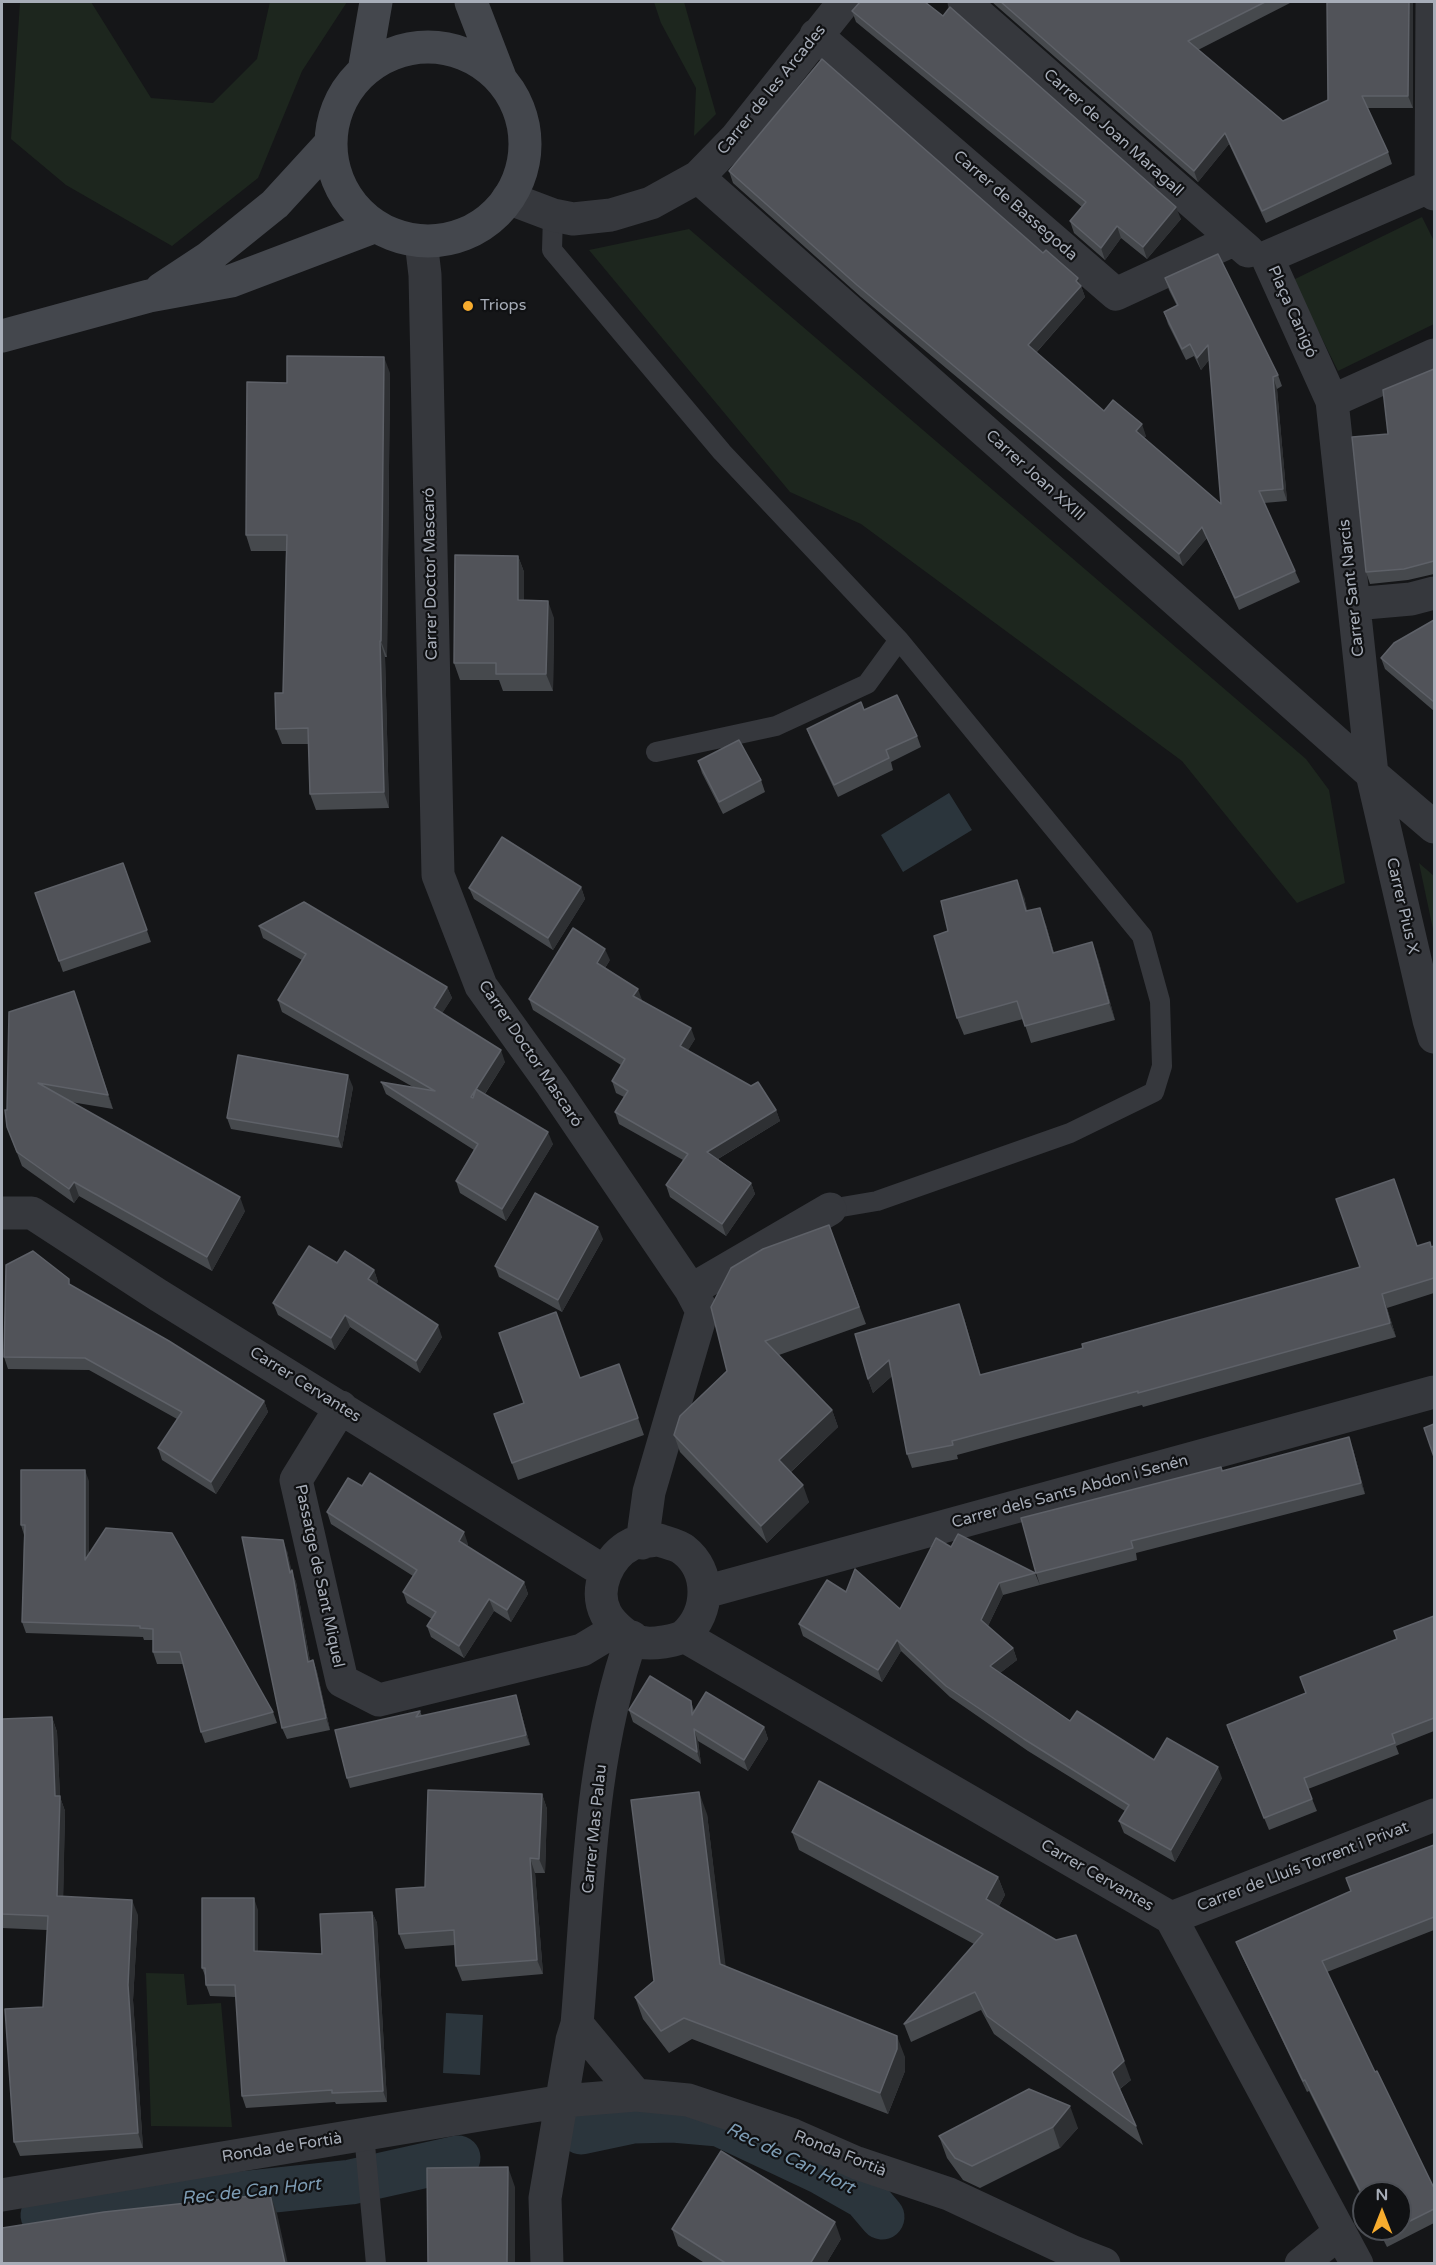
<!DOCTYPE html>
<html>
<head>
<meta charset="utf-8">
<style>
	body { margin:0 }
	#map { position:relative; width:1436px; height:2265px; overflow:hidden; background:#151618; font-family:"Varela Round",sans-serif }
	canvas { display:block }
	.frame { position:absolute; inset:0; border:3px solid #a7adb8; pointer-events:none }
	.north { position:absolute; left:1352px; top:2181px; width:60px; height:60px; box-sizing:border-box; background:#101113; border:2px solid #4c4f55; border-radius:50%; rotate:0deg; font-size:16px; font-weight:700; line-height:24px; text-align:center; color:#a7adb8 }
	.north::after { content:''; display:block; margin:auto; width:21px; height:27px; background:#f7ac2e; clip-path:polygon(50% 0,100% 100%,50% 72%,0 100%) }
</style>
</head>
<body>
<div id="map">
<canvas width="1436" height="2265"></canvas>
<div class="frame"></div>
<div class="north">N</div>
</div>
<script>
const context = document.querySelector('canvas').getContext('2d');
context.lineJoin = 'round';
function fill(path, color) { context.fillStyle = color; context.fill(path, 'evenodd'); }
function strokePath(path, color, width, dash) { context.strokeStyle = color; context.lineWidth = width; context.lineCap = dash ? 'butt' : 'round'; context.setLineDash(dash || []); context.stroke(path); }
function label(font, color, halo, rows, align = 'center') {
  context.font = font + ' "Varela Round",sans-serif'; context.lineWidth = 4.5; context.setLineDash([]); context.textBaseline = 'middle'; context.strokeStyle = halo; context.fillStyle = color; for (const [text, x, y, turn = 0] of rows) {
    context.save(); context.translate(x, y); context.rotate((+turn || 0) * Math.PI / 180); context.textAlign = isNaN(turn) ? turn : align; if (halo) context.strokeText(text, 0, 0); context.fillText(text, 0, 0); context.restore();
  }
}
fill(new Path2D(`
	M20,2H91L151,98L213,103L257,59L270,2H347L302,71L258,178L172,246L66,185L11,139Z
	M654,2H684L716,114L694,136L696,88L661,23Z
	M1422,217L1434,241V324L1338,371L1293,280Z
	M689,229L1306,759L1329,790L1345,883L1297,903L1182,761L861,524L790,492L589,250Z
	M1419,863L1434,876V934Z
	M146,1973L184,1974L187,2005L221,2003L232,2127L151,2126Z`), '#1d261e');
fill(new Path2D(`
	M949,793L972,830L903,872L881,835Z
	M446,2013L483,2015L480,2075L443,2073Z`), '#2b353c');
strokePath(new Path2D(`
	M581,2132L633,2121L673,2120L719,2124L821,2172L865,2197L882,2217
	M43,2215L351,2182L458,2158`), '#2b353c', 45);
strokePath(new Path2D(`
	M553,215L552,250L722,452L899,640L867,684L776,726L656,752
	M830,1209L877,1201L1070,1133L1154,1092L1162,1066L1160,1001L1142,936L899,640
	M364,2134L376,2264`), '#36383d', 20);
strokePath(new Path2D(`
	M964,2L1248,251
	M816,35L1116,294L1233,240
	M698,177L1372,774L1434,827
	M1431,186L1432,2
	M1434,194L1431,186L1267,257L1332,401L1372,774L1429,1020L1434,1037
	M508,198L553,215L573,219L611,215L651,203L698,177L736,138L844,2
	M421,241L425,275L438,875L481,986L552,1085L691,1290L702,1311L649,1492L642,1543
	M1332,401L1434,355
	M1354,604L1411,599L1434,593
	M2,1213H32L158,1295L605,1572
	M691,1290L830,1209
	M341,1407L296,1480L342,1681L379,1700L582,1650L617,1629
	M659,1540C667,1543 678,1545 684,1550C711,1571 710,1612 685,1635C679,1641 650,1645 641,1642C628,1639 612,1625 606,1614C593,1589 608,1556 632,1544C639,1541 651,1541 659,1540Z
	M705,1592L1434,1392
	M684,1636L1171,1918L1357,2264
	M1171,1918L1434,1815
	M577,2024L636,2095
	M2,2195L563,2101L636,2095L688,2100L793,2135L857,2163L949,2194L1073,2252L1104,2264
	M547,2264L545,2198L572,2040L577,2024C588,1896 589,1758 632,1637
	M1301,2264L1340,2232`), '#36383d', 33);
strokePath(new Path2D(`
	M471,2L501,80
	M331 144a97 97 0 1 1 194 0a97 97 0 1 1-194 0Z
	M364,71L376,2
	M161,289L208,258L275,204L330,144
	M2,336L149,296L231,281L376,226`), '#44474d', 33);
fill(new Path2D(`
	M992,2H1292L1198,50L1283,121L1328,100L1327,2H1413V108H1367L1388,152L1392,164L1266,223L1229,144L1198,182Z
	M852,11L1181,219L1147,259L1121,238L1105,260L1074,233L1070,221L1082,207L856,22Z
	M729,171L1043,253L1078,278L1085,297L1036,353L1104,411L1146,436L1144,438L1221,504L1209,360L1201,370L1194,356L1186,360L1168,324L1164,312L1177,306L1169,290L1165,278L1278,375L1282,386L1277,389L1287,501L1264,503L1295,571L1300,582L1239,610L1207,538L1183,566L861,297L733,183Z
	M1434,369V574L1408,580L1370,584L1366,572L1388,434Z
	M390,373L387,657H385L389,808L316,810L310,794L309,744H282L276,729L283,693L286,551H251L246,535L287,383Z
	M518,556L524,572V600L554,618L553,691H503L499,680H460L454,663Z
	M1434,620V711L1385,669L1381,658Z
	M864,710L917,736L921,747L891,762L893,770L838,797L811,740L807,729Z
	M698,761L761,780L765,792L723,814L702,773Z
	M123,863L151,942L63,972L35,893Z
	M581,887L585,899L553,950L474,899L469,888Z
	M1024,897L1027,911L1046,925L1054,953L1098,959L1115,1020L1031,1043L1023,1019L964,1035L957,1018L948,931Z
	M259,926L447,987L452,998L442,1013L505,1062L485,1094L553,1144L506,1221L460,1193L456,1181L474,1150L386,1094L381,1082L413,1087L282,1012L278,1000L302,960L263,938Z
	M610,960L605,968L642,1000V1001L695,1039L688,1050L776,1110L780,1121L718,1159L751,1183L755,1194L726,1236L670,1197L666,1185L683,1160L619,1124L615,1112L624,1097L616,1093L612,1081L621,1065L533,1010L529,999Z
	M74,991L113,1109L71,1102L245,1211L212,1271L79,1196L74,1203L22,1166L7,1127V1110Z
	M353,1087L342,1148L231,1129L227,1118Z
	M829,1225L866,1324L779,1355L832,1410L838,1427L791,1472L809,1502L767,1543L680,1452L674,1435L727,1371Z
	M603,1239L562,1312L499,1277L495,1266Z
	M1417,1246L1432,1247L1434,1246V1293L1387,1308L1396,1337L1143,1407L1142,1405L957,1455L958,1459L912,1468L907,1454L892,1376L873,1393L868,1379L964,1318L980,1375L1083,1348L1360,1267Z
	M337,1263L374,1270L378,1282L376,1284L442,1337L420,1373L350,1327L335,1350L278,1315L273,1303Z
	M71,1285L264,1401L268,1412L216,1494L162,1460L158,1448L177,1419L89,1370L8,1369L4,1357Z
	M619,1364L644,1435L518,1480L494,1414L524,1403L580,1378Z
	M1353,1449L1365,1494L1136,1553L1137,1560L1040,1585L1036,1573L1221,1467L1223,1471Z
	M89,1481V1554L273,1712L277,1723L205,1743L201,1732L183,1664H157L153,1652V1640H144L143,1637L26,1633L22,1622L24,1535L21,1525Z
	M362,1486L468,1544L467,1546L524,1582L528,1594L511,1622L494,1611L464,1658L431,1637L427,1626L432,1619L407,1603L403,1592L413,1576L331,1524L327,1512Z
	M951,1547L1035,1573L1040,1585L1003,1595L988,1626L1013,1648L1017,1660L1000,1673L1070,1721L1154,1760L1222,1778L1175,1862L1124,1833L1119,1821L1125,1811L1028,1751L950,1697L901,1651L882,1682L803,1636L799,1624L846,1592L900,1609Z
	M287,1551L291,1571L296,1582L310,1661L313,1660L317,1672L330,1730L287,1739L282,1728Z
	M1434,1616V1731L1396,1746L1399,1754L1308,1789L1317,1811L1269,1830L1231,1737L1306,1693Z
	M691,1701L694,1711L764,1727L768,1739L748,1771L698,1741L701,1764L633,1722L629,1710Z
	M519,1705L530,1745L350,1788L347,1778L420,1711L422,1716Z
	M52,1717L57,1732L60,1797L65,1811L63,1897L138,1915L133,2000L143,2148L20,2156L14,2142L43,2007L47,1930L2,1928V1719Z
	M542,1794L547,1809L545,1873H535L543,1974L462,1981L456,1966L455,1945L405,1949L399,1934L425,1887Z
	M707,1814L725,1966L905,2057V2071L888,2114L692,2039L669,2053L643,2019L635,1997L654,1981Z
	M792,1832L998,1877L1005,1895L999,1906L1131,2080L1120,2089L1136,2126L1143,2145L994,2034L981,2010L911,2042L904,2024L974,1944L799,1850Z
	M1434,1845V1930L1327,1972L1375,2072L1434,2188V2223L1387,2247L1378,2229H1400V2193H1364V2201L1309,2091L1307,2092L1241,1954L1236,1942L1351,1891Z
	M258,1910V1951L322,1954L372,1912L377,1923L387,2102L336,2104L335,2102L246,2108L242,2096L236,1997L210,1996L206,1985V1978L202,1968Z
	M1029,2089L1078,2128L1060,2148L980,2188L963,2180L947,2158L939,2136Z
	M672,2229L841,2239L826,2264H706L678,2246Z`), '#46494d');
fill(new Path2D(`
	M1409,2H1413V108L1408,96Z
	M1225,133L1229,144L1198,182L1194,171Z
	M1176,207L1181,219L1147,259L1143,247Z
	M1117,226L1121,238L1105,260L1101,248Z
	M1078,278L1085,297L1032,357L1028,345Z
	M1208,345L1212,356L1201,370L1197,358Z
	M384,357L390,373L387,657L381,641Z
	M1273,377L1277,389L1287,501L1283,489Z
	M1142,424L1146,436L1140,443L1136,431Z
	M1202,527L1207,538L1183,566L1179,554Z
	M518,556L524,572V617L518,600Z
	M548,601L554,618L553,691L546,674Z
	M380,641L385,657L389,808L384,792Z
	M1017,880L1024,897L1032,928L1026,911Z
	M581,887L585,899L553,950L548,938Z
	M1040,908L1046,925L1059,970L1053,953Z
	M1092,942L1098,959L1115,1020L1109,1003Z
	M605,949L610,960L601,974L597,963Z
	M447,987L452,998L438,1020L434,1008Z
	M638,989L642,1000L637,1008L633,996Z
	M74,991L80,1006L113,1109L108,1095Z
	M691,1028L695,1039L684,1057L680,1046Z
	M501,1050L505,1062L475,1109L471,1097Z
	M348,1075L353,1087L342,1148L338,1137Z
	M776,1110L780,1121L711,1163L707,1152Z
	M548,1132L553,1144L506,1221L502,1209Z
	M74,1182L79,1196L74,1203L69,1189Z
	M751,1183L755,1194L726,1236L722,1224Z
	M240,1197L245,1211L212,1271L207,1257Z
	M598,1227L603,1239L562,1312L558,1300Z
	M374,1270L378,1282L372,1291L368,1279Z
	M1382,1294L1387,1308L1396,1337L1390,1323Z
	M959,1304L964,1318L985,1389L980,1375Z
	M345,1315L350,1327L335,1350L331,1338Z
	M438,1325L442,1337L420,1373L416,1361Z
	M889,1360L894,1374L873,1393L868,1379Z
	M264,1401L268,1412L216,1494L211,1482Z
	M832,1410L838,1427L785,1477L779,1460Z
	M1349,1437L1353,1449L1365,1494L1361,1483Z
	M85,1470L89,1481V1572L85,1560Z
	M803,1485L809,1502L767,1543L761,1526Z
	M464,1532L468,1544L463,1553L459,1541Z
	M283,1540L287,1551L293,1576L292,1570L296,1582L312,1673L308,1662Z
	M524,1582L528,1594L511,1622L507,1610Z
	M999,1583L1003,1595L985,1632L981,1620Z
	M489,1599L494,1611L464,1658L459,1646Z
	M897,1640L901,1651L882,1682L878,1670Z
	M1013,1648L1017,1660L995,1677L990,1666Z
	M313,1660L317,1672L330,1730L326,1718Z
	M516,1695L519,1705L530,1745L526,1735Z
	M52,1717L57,1732L60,1797L65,1811L63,1911L57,1896Z
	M764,1727L768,1739L748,1771L744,1760Z
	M694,1729L698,1741L701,1764L697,1752Z
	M1218,1767L1222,1778L1175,1862L1171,1850Z
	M699,1792L707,1814L728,1985L720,1964Z
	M542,1794L547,1809L545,1873L539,1859Z
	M530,1858L535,1873L543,1974L537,1960Z
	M998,1877L1005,1895L993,1917L986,1899Z
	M254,1898L258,1910V1963L254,1951Z
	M132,1900L138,1915L133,2000L143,2148L138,2133L128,1985Z
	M372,1912L377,1923L387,2102L383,2091Z
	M897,2036L905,2057V2071L888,2114L880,2093Z
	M1124,2061L1131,2080L1118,2090L1112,2072Z
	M1070,2106L1078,2128L1060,2148L1053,2127Z
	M508,2167L515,2187V2264H507Z
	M270,2194L277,2213L288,2264H285Z
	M835,2222L841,2239L826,2264H810Z`), '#2e3033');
const building = new Path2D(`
	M860,2H925L943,16L950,7L1176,207L1143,247L1117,226L1101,248L1070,221L1086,202L852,11Z
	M1001,2H1265L1188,41L1283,121L1328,100L1327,2H1409L1408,96H1362L1388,152L1262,211L1225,133L1194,171Z
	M822,59L1043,253L1046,250L1078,278L1076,281L1081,286L1028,345L1104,411L1113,400L1142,424L1136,431L1221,504L1208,345L1197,358L1190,344L1182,349L1164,312L1178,305L1165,278L1218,254L1278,375L1273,377L1283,489L1259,491L1295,571L1235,598L1202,527L1179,554L857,285L729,171Z
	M287,356L384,357L381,641H380L384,792L310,794L308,728L276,729L275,693H283L287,535H246L247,382L287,383Z
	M1434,369V561L1404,569L1366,572L1352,437L1388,434L1383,390Z
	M455,555L518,556V600L548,601L546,674H496V663H454Z
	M1434,620V702L1381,658L1394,643Z
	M897,695L917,736L886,750L889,758L834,785L807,729L861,702L864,710Z
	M739,740L761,780L719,802L698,761Z
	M502,837L581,887L548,938L469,888Z
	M123,863L147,930L59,961L35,893Z
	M1017,880L1026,911L1040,908L1053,953L1092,942L1109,1003L1025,1026L1017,1001L957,1018L934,936L948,931L941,901Z
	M304,902L447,987L434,1008L501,1050L471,1097L473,1098L476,1089L548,1132L502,1209L456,1181L478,1144L381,1082L435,1091L278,1000L306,954L259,926Z
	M573,928L605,949L597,963L638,989L633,996L691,1028L680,1046L751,1086L758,1082L776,1110L707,1152L751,1183L722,1224L666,1185L688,1154L615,1112L628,1091L612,1081L625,1059L529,999Z
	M74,991L108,1095L38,1083L240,1197L207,1257L74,1182L69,1189L17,1152L7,1127L5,1110H7L9,1012Z
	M238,1055L348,1075L338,1137L227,1118Z
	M1394,1179L1417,1246L1430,1242L1431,1247L1434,1246V1278L1382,1294L1390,1323L1138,1393V1391L952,1441L953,1445L907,1454L889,1360L868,1379L855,1334L959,1304L980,1375L1083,1348L1082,1344L1360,1267L1336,1199Z
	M535,1193L598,1227L558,1300L495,1266Z
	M829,1225L859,1307L765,1341L832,1410L779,1460L803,1485L761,1526L674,1435L680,1416L727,1371L711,1307L731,1268L763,1249Z
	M309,1246L337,1263L345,1251L374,1270L368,1279L438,1325L416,1361L345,1315L331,1338L273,1303Z
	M33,1251L69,1279V1284L169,1341L264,1401L211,1482L158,1448L182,1412L85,1358L4,1357L6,1265Z
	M556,1312L580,1378L619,1364L638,1418L512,1463L494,1414L524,1403L499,1333Z
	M1434,1424V1457L1424,1428Z
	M1349,1437L1361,1483L1131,1541L1133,1548L1036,1573L1021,1518L1221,1467L1222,1471Z
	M21,1470H85V1560L106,1528L172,1533L273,1712L201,1732L180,1652H153V1629L140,1628V1626L22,1622L25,1525H21Z
	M370,1473L464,1532L459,1541L524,1582L507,1610L489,1599L459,1646L427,1626L436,1612L403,1592L417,1570L327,1512L348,1478L362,1486Z
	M958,1534L1035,1573L999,1583L981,1620L1013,1648L990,1666L1070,1721L1077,1711L1154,1760L1167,1738L1218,1767L1171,1850L1119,1821L1129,1805L1024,1739L946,1686L897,1640L878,1670L799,1624L827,1580L846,1592L855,1569L900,1609L936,1538L951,1547Z
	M242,1537L283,1540L290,1573L292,1570L308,1662L313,1660L326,1718L282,1728Z
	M1434,1616V1718L1392,1734L1395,1743L1304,1778L1312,1799L1264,1818L1227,1725L1306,1693L1300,1677L1397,1639L1394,1631Z
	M650,1676L691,1701L692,1715L706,1692L764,1727L744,1760L694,1729L697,1752L629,1710Z
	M516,1695L526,1735L347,1778L335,1730L420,1711L416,1717Z
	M52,1717L55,1796H60L57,1896L132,1900L128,1985L138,2133L14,2142L5,2009L43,2007L48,1916L2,1914V1719Z
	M819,1781L998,1877L986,1899L1056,1940L1076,1935L1124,2061L1112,2072L1136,2126L987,2016L975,1992L904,2024L983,1934L792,1832Z
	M428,1790L542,1794L539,1859L530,1858L537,1960L456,1966L454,1930L399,1934L396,1889L425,1887Z
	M699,1792L720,1964L897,2036V2049L880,2093L684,2018L661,2031L635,1997L654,1981L631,1800Z
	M1434,1845V1917L1322,1961L1375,2072L1377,2071L1434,2188V2209L1400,2226V2193H1364V2198L1305,2080L1303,2081L1236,1942L1351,1891L1346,1878Z
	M202,1898H254V1951L322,1954L320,1914L372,1912L383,2091L332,2093V2090L242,2096L235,1985H206L205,1968H202Z
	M1029,2089L1070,2106L1053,2127L972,2166L955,2158L939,2136Z
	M721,2151L835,2222L810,2264H727L672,2229Z
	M508,2167L507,2264H428L427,2168Z
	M270,2194L285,2264H2V2228L104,2212Z
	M1379,2229H1395L1382,2235Z`);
fill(building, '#515359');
strokePath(building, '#5e6168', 1.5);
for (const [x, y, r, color] of [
	[468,306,6,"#f7ac2e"]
]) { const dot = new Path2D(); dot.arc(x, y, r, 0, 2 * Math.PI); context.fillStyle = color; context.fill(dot); strokePath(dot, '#101113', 2); }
label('16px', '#a7adb8', '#101113', [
	["Carrer de les Arcades",772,90,-51],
	["Carrer de Joan Maragall",1113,133,42],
	["Carrer de Bassegoda",1015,206,41],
	["Plaça Canigó",1292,312,66],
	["Carrer Joan XXIII",1035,476,42],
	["Carrer Doctor Mascaró",431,574,-91],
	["Carrer Sant Narcís",1352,588,-96],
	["Carrer Pius X",1402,906,77],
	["Carrer Doctor Mascaró",530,1054,56],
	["Carrer Cervantes",305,1385,32],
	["Carrer dels Sants Abdon i Senén",1070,1492,-15],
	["Passatge de Sant Miquel",319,1576,78],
	["Carrer Mas Palau",595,1829,-84],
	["Carrer de Lluís Torrent i Privat",1303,1867,-21],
	["Carrer Cervantes",1097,1876,30],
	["Ronda de Fortià",282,2148,-9],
	["Ronda Fortià",840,2154,22]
]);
label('16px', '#a7adb8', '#101113', [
	["Triops",480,306]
], 'left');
label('italic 18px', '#7d9cb4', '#101113', [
	["Rec de Can Hort",790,2159,26],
	["Rec de Can Hort",251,2192,-6]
]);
</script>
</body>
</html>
